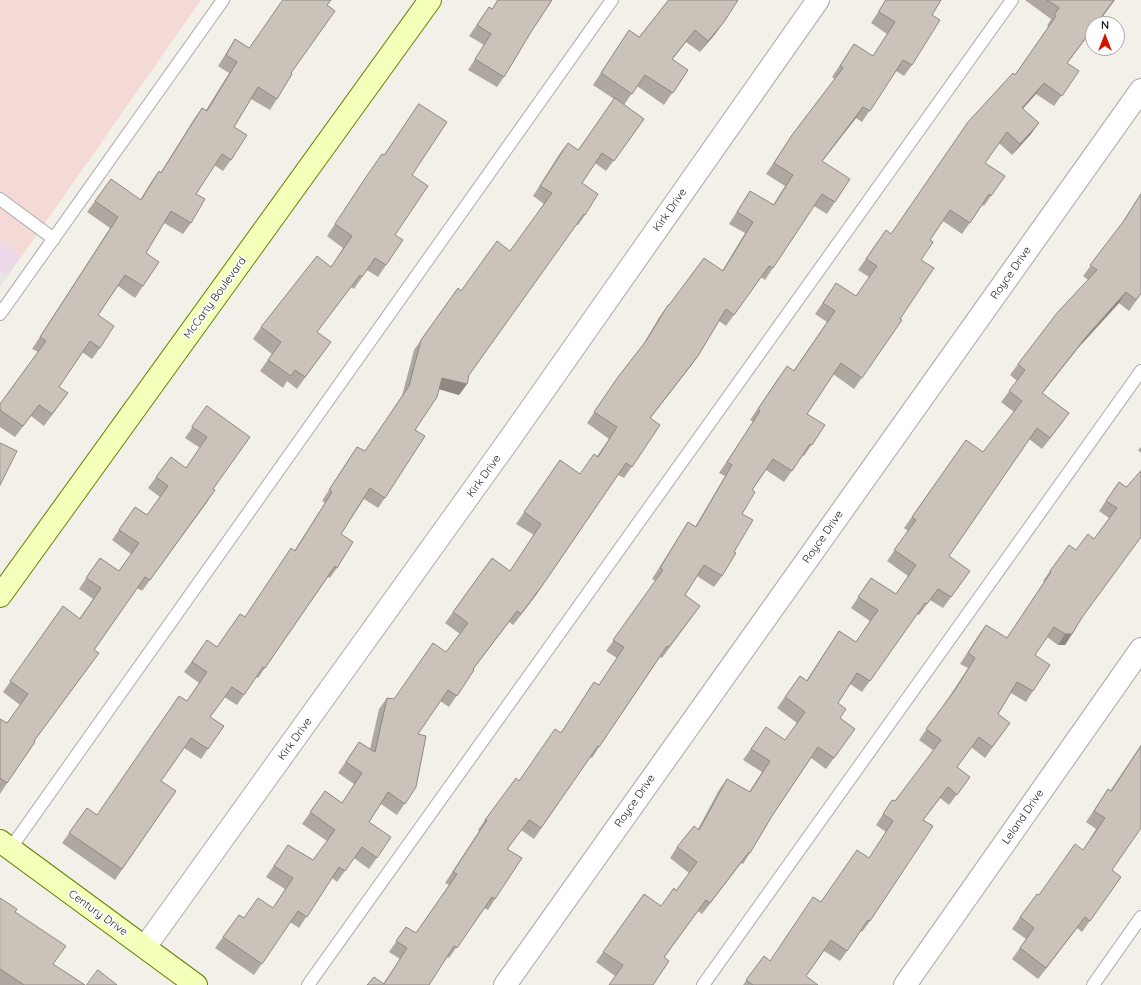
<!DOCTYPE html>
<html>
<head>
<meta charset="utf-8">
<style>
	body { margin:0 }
	#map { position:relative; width:1141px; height:985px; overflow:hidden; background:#f2f0e8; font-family:Quicksand,sans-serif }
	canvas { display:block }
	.north { position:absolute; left:1085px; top:16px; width:40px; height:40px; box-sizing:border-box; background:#fff; border:1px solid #a7a7a7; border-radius:50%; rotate:0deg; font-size:11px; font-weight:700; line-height:16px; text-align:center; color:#222 }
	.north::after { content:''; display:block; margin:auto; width:14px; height:18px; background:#d31500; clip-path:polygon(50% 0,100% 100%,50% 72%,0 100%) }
</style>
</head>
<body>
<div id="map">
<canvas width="1141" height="985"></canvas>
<div class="north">N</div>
</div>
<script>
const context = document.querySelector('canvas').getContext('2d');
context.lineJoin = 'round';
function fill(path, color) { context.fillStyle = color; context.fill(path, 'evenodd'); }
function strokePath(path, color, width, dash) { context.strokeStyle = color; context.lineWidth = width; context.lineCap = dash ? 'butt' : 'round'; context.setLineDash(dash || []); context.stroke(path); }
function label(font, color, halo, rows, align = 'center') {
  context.font = font + ' Quicksand,sans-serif'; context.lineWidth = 3.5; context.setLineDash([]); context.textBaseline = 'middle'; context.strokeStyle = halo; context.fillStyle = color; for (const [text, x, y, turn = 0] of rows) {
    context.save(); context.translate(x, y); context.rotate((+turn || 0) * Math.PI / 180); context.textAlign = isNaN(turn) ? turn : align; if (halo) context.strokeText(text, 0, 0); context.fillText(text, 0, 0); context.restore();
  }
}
fill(new Path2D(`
	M0,0H201L22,256L0,241Z`), '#f4dad6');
fill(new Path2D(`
	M0,241L22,256L0,287Z`), '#ecd9e7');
fill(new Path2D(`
	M0,271L8,276L0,287Z`), '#e6e6e6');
const service = new Path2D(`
	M0,199L54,239
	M0,314L223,0
	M10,849L612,0
	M308,985L1012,0
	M703,985L1141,371
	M1093,985L1141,917`);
const minor = new Path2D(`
	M145,947L509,440L818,0
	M505,985L1141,90
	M905,985L1141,649`);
const secondary = new Path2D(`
	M0,596L430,0
	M0,841L196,985`);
strokePath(service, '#a9a9a9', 14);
strokePath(minor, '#a9a9a9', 24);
strokePath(secondary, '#668100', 24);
strokePath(service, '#fff', 12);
strokePath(minor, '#fff', 22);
strokePath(secondary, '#f4ffb9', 22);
fill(new Path2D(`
	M498,0H552L531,32L504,77L497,87L468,70L484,45L469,36L489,7L492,9Z
	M669,0L716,33L700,52L686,42L672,59L688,70L664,105L637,86L624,105L644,119L606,171L595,163L582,183L585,215L578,225L576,224L469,375L467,384L459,395L439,389L415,430L385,498L378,508L364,499L341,534L337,568L330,578L328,577L258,678L256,677L237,705L224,697L210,717L224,726L201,759L184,748L161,781L176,791L115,880L62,843L87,808L97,815L187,701L199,683L184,672L207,640L217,647L245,617L291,548L294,551L325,503L322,501L350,457L357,447L365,451L402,396L414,350L458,288L461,291L510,251L544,204L533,196L560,153L568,143L578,150L614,99L593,85L621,42L639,37Z
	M886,0H941L932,15L912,65L904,76L896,71L862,122L856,118L822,161L835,202L827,214L814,206L765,280L761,277L726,326L719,321L698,356L690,367L650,418L660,425L624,478L618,475L536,595L513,625L509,622L473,669L474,670L449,707L440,701L418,734L416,787L397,815L381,804L369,822L383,849L369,869L354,858L337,882L332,878L299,928L290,922L254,975L215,948L239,915L244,918L273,908L285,889L266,877L288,845L313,860L327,841L302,824L325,791L342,803L354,784L338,773L359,742L370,749L379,709L387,698L394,699L446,652L460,634L445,623L492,558L510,571L534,535L516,524L560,460L580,474L597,456L609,439L587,423L618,377L641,348L660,316L668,305H669L722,271L745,233L729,224L750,191L773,205L785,186L766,174L792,135L835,79L832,77L854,44L873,56L887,34L871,23Z
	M1025,0H1115L1097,24H1093V29L1067,63L1079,71L1054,106L1036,94L1023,109L1031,134L1012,155L999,143L985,163L1005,176L984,206L982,205L962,234L943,221L930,240L921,260L900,319L902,320L854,389L833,374L807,414L825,425L804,456L803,455L784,482L766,470L752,490L742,514L734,552L722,576L714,587L697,576L685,595L700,606L662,658L660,657L599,747L592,758L590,757L534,839L521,830L508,849L495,899L488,910L484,908L449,958L447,957L383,984L400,959L389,952L406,927L416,933L449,885L445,883L479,831L478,830L485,820L560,733L599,685L617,658L606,651L656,581L652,579L681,533L688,522L695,527L725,476L719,473L753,422L750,420L779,377L794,370L827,322L815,314L836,283L856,296L869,277L858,270L886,230L891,234L1015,75L1049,27L1047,26L1051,19Z
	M327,5L277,99L270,110L251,99L234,127L231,160L223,171L214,165L196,194L191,223L183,234L164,223L146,253L143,286L135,298L118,286L98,315L100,348L92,359L82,352L59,387L68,393L44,426L31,416L15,437L0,427V404L38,352L32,349L110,228L87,212L95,201L140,200L151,182L159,171L161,172L194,119L202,108L206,110L229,73L218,66L228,50L235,39L249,48Z
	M419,104L412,175L395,235L386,265L378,277L367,270L354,289L351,287L317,332L322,354L297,389L287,381L283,388L260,371L272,354L253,339L261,327L331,267L343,248L327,236L358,189L382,154L384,155Z
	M1141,194V294L1129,311L1119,303L1078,348L1042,393L1069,413L1042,449L1029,439L949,556L970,571L943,608L930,600L919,615L917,614L862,692L850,684L838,703L840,718L855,729L826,769L811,758L772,816L750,853L743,864L741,863L702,914L698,911L664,958L615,976L596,962L644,894L661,906L676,891L689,873L670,858L677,847L698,829L719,790L727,779L749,792L762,772L743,760L766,727L785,740L797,723L777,708L800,676L806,681L839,631L856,642L870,621L851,608L871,578L896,594L908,576L887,561L908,531L904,528L966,440L983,452L1014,412L1001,402L1017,381L1010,375L1018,364L1088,280L1083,276L1119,228Z
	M207,406L213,489L208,501L142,591L137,588L94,650L91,664L34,741L0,794V719L7,723L20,705L3,692L63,606L79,619L93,599L79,589L100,558L119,571L131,554L112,540L135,507L147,515L160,497L148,488L171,457L186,468L200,448L185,438Z
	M1141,447V453L1138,450Z
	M1119,482L1126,487L1081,619L1072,634L1065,645H1058L1047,637L1035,655L1033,691L1026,702L1011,693L998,714L1010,723L985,758L971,747L957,767L970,777L949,805L940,798L923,820L870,921L862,932L861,931L840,961L824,951L806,976L818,985H743L764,956L770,961L821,902L869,858L886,832L876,825L892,800L895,801L934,751L919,740L949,697L968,668L960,664L978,636L986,625L1007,638L1044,582L1043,581L1050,571L1076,550L1094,539L1109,518L1099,511Z
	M1141,745L1112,870L1121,877L1082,932L1077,928L1038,979L1012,959L1026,939L1012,929L1020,917L1039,895L1083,850L1096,829L1086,822L1108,789L1110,791Z
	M0,898L15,912L53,964L85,985H0Z`), '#afa8a0');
fill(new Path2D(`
	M1115,0L1097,24H1096Z
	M724,22L716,33L700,52L708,41Z
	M1093,28V29L1059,74L1067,63Z
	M695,30L686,42L663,71L672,59Z
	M1044,83L1036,94L1014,118L1022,108Z
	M863,107L856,118L814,172L822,161Z
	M1039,123L1031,134L1012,155L1020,144Z
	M1126,292L1119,303L1078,348L1034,404L1042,393L1086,337Z
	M698,356L690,367L642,429L650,418Z
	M442,378L463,383L467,384L459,395L435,388Z
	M1069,413L1061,424L1042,449L1050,438Z
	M544,583L536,595L513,625L521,614Z
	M517,611L509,622L465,680L473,669Z
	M1065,634H1072L1065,645H1058Z
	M99,653L91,664L26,752L34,741Z
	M948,787L940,798L916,830L923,820Z
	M749,852L741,863L702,914L710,903Z
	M1085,917L1077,928L1038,979L1046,968Z`), '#8e8882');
const building = new Path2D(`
	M283,0H331L327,5L335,11L291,73L292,74L277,99L258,87L234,127L247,135L231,160L222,154L196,194L205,199L191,223L171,211L146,253L159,262L143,286L125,275L98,315L114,326L100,348L90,341L59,387L68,393L52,414L39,405L23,426L0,410V404L46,341L40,337L118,217L95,201L111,179L141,200L159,171L161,173L202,108L207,111L237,62L226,55L235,39L249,48Z
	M498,0H552L531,32L504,77L475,59L491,34L477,25L489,7L492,9Z
	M669,0H738L724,22L708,41L695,30L672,59L688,70L673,93L645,75L632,94L601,73L629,30L639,37Z
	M886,0H941L932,15L940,20L912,65L903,60L870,111L863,107L822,161L850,179L835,202L822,194L773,268L769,266L734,315L726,309L698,356L650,418L660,425L632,467L626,463L544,583L521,614L517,611L473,669L474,670L457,696L448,690L418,734L426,736L416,787L405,804L388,792L369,822L391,837L377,858L362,847L345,871L339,867L307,917L298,911L262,964L223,937L239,915L244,918L258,898L273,908L293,878L274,866L288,845L313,860L335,830L310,812L325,791L342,803L362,773L346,762L359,742L375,752L387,698L394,699L433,643L446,652L468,623L453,612L492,558L510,571L541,524L524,512L560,460L580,474L594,454L598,457L617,427L594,412L618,377L646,341L668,305H669L704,258L723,271L753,222L737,212L750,191L774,205L793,175L774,163L792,135L843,68L840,66L854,44L873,56L895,22L879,12Z
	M1047,0H1114L1096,24H1093V28L1067,63L1079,71L1062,96L1044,83L1022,108L1039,123L1020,144L1007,132L985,163L1005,176L991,196L989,194L970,223L950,210L930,240L933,242L921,260L934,268L900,319L902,320L862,378L841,363L807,414L825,425L812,445L810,444L792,471L773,459L752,490L755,492L742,514L753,520L734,552L736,553L722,576L704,565L685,595L700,606L669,647L667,646L599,747L598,746L541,828L529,820L507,849L522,858L495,899L492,897L457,948L454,946L429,985H367L374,977L384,984L407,948L396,941L406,927L416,933L457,874L453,872L487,820H485L516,778L519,781L555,729L561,733L594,682L599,685L624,647L613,640L663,570L660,568L688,522L696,527L732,465L727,462L760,411L758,409L787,366L794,371L835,311L823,303L836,283L856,296L877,266L866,259L886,230L891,234L968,122L1013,73L1015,75L1056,16L1054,15L1059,8Z
	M615,98L644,119L614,161L602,153L582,183L598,194L585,215L584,214L469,375L467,384L442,378L437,397L415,430L425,436L385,498L370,488L341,534L353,542L337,568L335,566L265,668L263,667L244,695L232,687L210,717L224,726L208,749L191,738L161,781L176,791L122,869L69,833L87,808L97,815L179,696L187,701L207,672L192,662L207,640L217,647L240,614L245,617L291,548L295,551L332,492L329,490L357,447L365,451L409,386L421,340L458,288L461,291L497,241L510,251L552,193L540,186L568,143L578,150Z
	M419,104L447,122L412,175L428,186L395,235L403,240L386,265L375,258L362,277L360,275L317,332L331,342L305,377L295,370L291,376L268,360L281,342L261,327L317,256L331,267L352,236L335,224L366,177L382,154L384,155Z
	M1141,194V293L1136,300L1126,292L1086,337L1042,393L1069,413L1050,438L1037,428L949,556L970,571L951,597L938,589L927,604L925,603L870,681L857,673L838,703L846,709L840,718L855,729L834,758L818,747L772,816L750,853L749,852L710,903L706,900L664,957L669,961L653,985H609L623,965L603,952L644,894L661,906L674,888L676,891L697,862L677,847L694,826L699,830L727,779L750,792L770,761L751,749L766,727L785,740L805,712L785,697L800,676L807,681L839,631L856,642L878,610L858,597L871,578L896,594L916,565L894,550L916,520L912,517L966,440L983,452L1022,401L1009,391L1025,370L1018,364L1057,313L1097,270L1090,265L1123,222Z
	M207,406L250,437L213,489L215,490L150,580L145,577L94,650L99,653L34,741L35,742L7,783L0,778V719L7,723L28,694L10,681L63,606L80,619L101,588L86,578L100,558L119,571L139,543L119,530L135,507L147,515L168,486L156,477L171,457L186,468L207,437L192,427Z
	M0,443L17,451L0,485Z
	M1141,471V537L1083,616L1072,634H1065L1054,627L1035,655L1050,665L1033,691L1017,682L998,714L1010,723L992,747L979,737L957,767L970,777L957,795L948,787L923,820L933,826L870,921L868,920L847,951L831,940L806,976L818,985H753L746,980L764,956L770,961L813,897L821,902L857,850L869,858L893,821L883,814L892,800L895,801L941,740L926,729L955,690L975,658L968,653L986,625L1007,638L1051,572L1050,571L1069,545L1076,550L1088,534L1094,539L1117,508L1106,501L1119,482L1126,487Z
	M1141,746V828L1112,870L1121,877L1090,921L1085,917L1046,968L1020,948L1034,928L1020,917L1037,894L1039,895L1075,844L1083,850L1105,818L1094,811L1108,789L1111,791Z
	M0,898L17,909L15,912L66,946L53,964L85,985H24L0,969Z
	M98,970L117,985H87Z`);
fill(building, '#cbc3ba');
strokePath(building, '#8e8882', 1);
label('11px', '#222', '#fff', [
	["Kirk Drive",670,210,-55],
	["Royce Drive",1011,273,-55],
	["McCarty Boulevard",215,298,-54],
	["Kirk Drive",484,476,-54],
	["Royce Drive",823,537,-55],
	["Kirk Drive",295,739,-54],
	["Royce Drive",635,801,-55],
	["Leland Drive",1023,817,-55],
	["Century Drive",98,913,36]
]);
</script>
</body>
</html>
